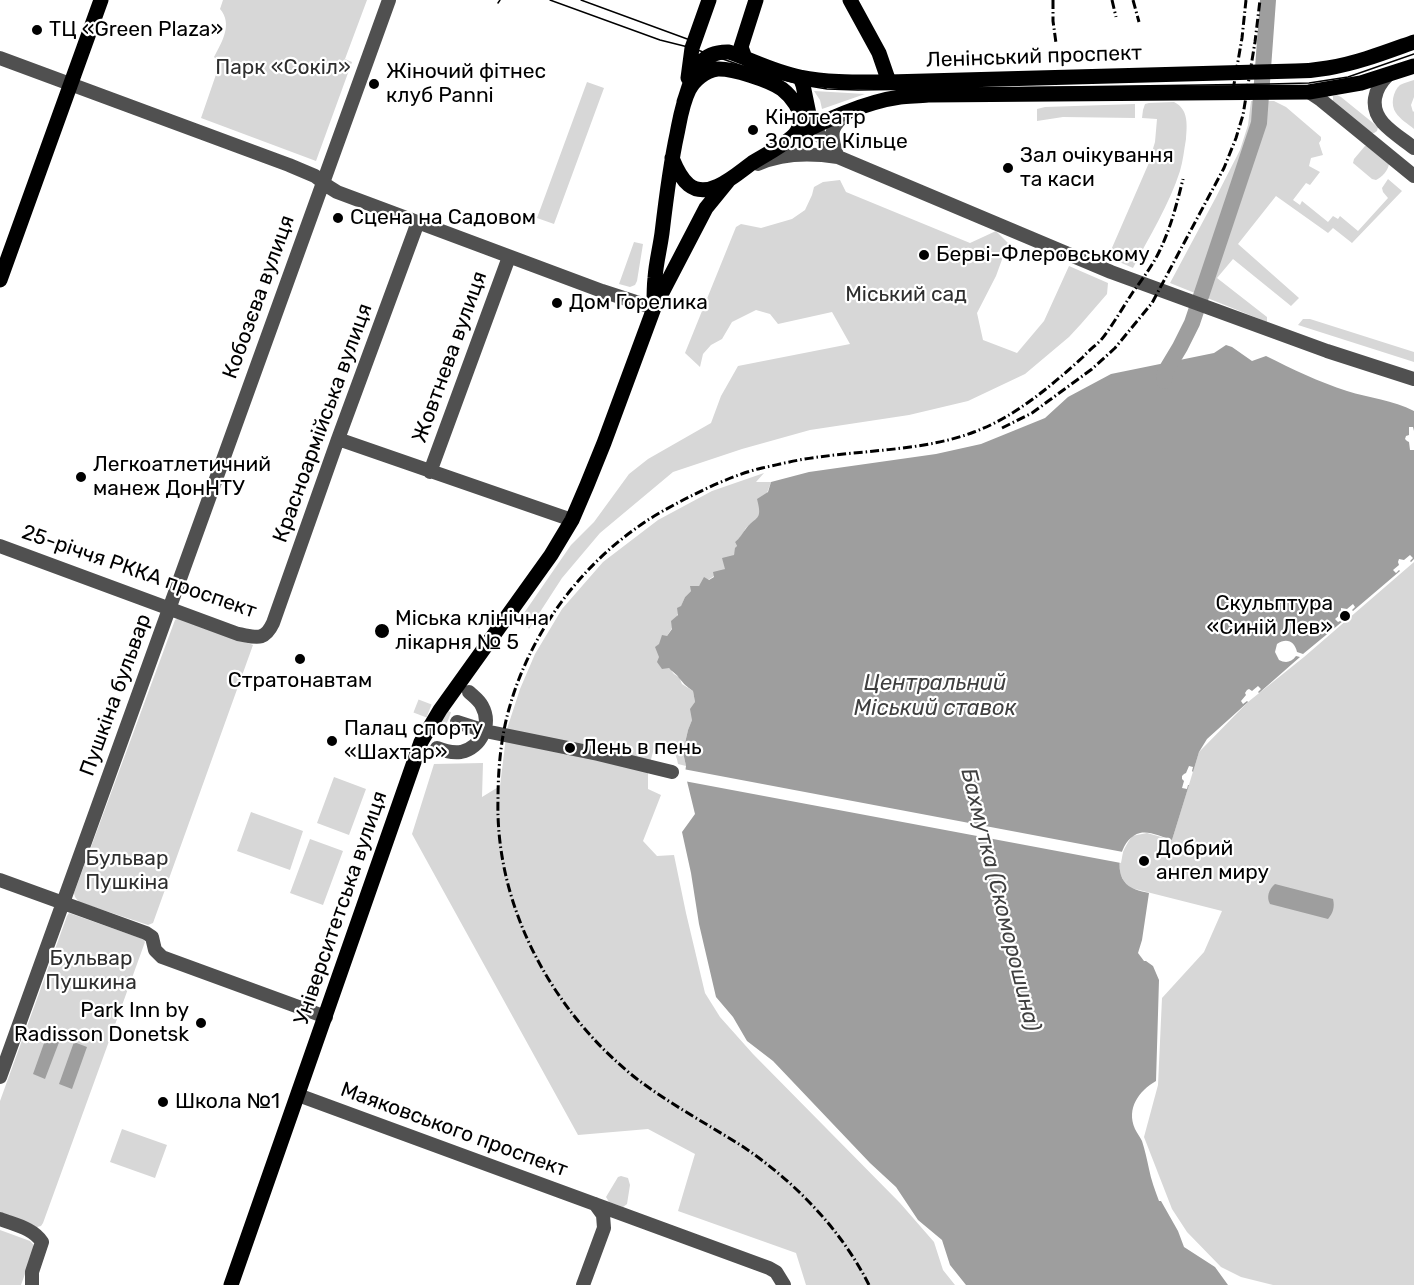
<!DOCTYPE html>
<html>
<head>
<meta charset="utf-8">
<style>
	body { margin:0 }
	canvas { display:block; background:#fff }
</style>
</head>
<body>
<canvas width="1414" height="1285"></canvas>
<script>
const context = document.querySelector('canvas').getContext('2d');
context.lineJoin = 'round';
function fill(path, color) { context.fillStyle = color; context.fill(path, 'evenodd'); }
function strokePath(path, color, width, dash) { context.strokeStyle = color; context.lineWidth = width; context.lineCap = dash ? 'butt' : 'round'; context.setLineDash(dash || []); context.stroke(path); }
function label(font, color, halo, rows, align = 'center') {
  context.font = font + ' Rubik,sans-serif'; context.lineWidth = 4.5; context.setLineDash([]); context.textBaseline = 'middle'; context.strokeStyle = halo; context.fillStyle = color; for (const [text, x, y, turn = 0] of rows) {
    context.save(); context.translate(x, y); context.rotate((+turn || 0) * Math.PI / 180); context.textAlign = isNaN(turn) ? turn : align; if (halo) context.strokeText(text, 0, 0); context.fillText(text, 0, 0); context.restore();
  }
}
fill(new Path2D(`
	M223,0H367L345,59L352,62L316,161L201,118L220,63L214,57C222,42 233,24 220,9Z
	M1414,80V97L1411,105L1413,112L1414,111V129C1408,124 1400,119 1396,113C1390,105 1393,91 1400,85C1404,83 1410,81 1414,80Z
	M587,82L604,88L554,224L537,218Z
	M814,91L865,94L822,109L820,100Z
	M1337,95L1341,97L1378,127L1377,131L1374,133H1372L1333,102V96Z
	M1251,101H1274L1286,107L1321,137V140L1319,143L1323,155L1311,158L1309,166L1320,172L1310,185L1306,183L1293,200L1300,205L1302,201L1328,222L1333,216L1338,219L1340,216L1358,231L1388,198L1383,192L1382,188L1388,179L1402,191L1352,243L1333,228L1328,233L1276,196L1238,244L1299,298L1291,306L1233,259L1217,278L1267,317V322L1170,283L1215,199L1240,150L1248,125Z
	M1174,102C1189,109 1187,126 1186,139C1184,150 1183,161 1180,171C1169,205 1149,237 1133,268L1108,257L1148,165L1155,142L1157,119L1142,118L1143,110L1145,104L1149,103Z
	M1135,104V118L1063,117L1037,121V109L1045,107Z
	M1365,146H1368L1389,164C1388,171 1382,177 1376,180L1372,179L1353,163L1354,159Z
	M840,180L846,192L970,243L996,231L1008,243L996,276L977,313L983,340L1017,353L1044,321L1069,266L1108,283L1107,294L1081,324L1069,337L1025,374L968,401L909,415L810,430L742,449L673,472L600,533L562,578L529,629L522,616L571,545L594,522L629,474L648,459L711,423L721,396L738,366L850,344L832,312L778,324L770,314L756,310L732,322L722,339L711,345L703,354L700,367L685,353L736,227L741,224L761,228L792,219L805,210L812,195L814,187L823,182Z
	M634,242L643,244L637,281L635,285L630,287L619,284Z
	M1303,319H1310L1414,352V362L1298,325Z
	M764,473L756,482H771L758,518L746,528L740,538L735,542L737,546L734,555L725,569L691,591L685,597L672,628L667,636L669,668L674,674L679,677L682,684L693,691L695,702L692,720L688,730L683,752L686,766L678,764C676,749 668,746 654,748L648,771V789L661,795L643,841L657,856L674,855L686,913L705,993L720,1017L753,1054L900,1203L934,1242L943,1270L955,1285H806L796,1253L678,1211L695,1154L648,1129L578,1135L412,834L434,764L483,763L482,797L500,786L507,729L520,689L535,654L562,609L603,562L658,520L712,491Z
	M1414,562V1285H1273L1241,1277L1221,1267L1187,1232L1172,1209L1144,1137L1158,1085L1162,998L1204,952L1222,911L1131,888C1112,873 1120,854 1132,836L1147,833L1172,840L1199,752L1248,702L1304,657Z
	M179,618H181L253,645L153,923L148,925L79,902L75,897L74,893L175,620Z
	M334,777L366,789L349,835L317,823Z
	M251,812L303,831L290,870L237,851Z
	M310,839L343,851L323,905L290,893Z
	M69,913L143,939L145,942L43,1223L41,1226L37,1227L0,1214V1101L67,916Z
	M122,1129L167,1145L155,1178L110,1162Z
	M621,1176L628,1178L630,1185L627,1204L623,1207L609,1202L606,1197L618,1177Z
	M0,1230L30,1241L33,1244L34,1249L21,1285H0Z`), '#d7d7d7');
fill(new Path2D(`
	M1226,345L1232,347L1252,361L1266,356C1292,369 1319,382 1347,391C1369,398 1393,400 1414,411V431L1413,427H1409V435L1406,436L1405,439L1407,441L1409,442L1410,450H1414V559L1411,562L1410,561L1413,558L1410,555L1404,560L1399,559L1398,562L1399,565L1393,570L1396,573L1399,570L1400,571L1353,611L1352,610L1355,607L1353,604L1347,609L1341,608V614L1335,619L1338,622L1342,620L1343,621L1303,654L1297,652C1295,642 1287,637 1277,644L1275,652L1279,660C1285,663 1291,663 1296,656L1300,657L1259,693L1258,692L1261,689L1258,686L1252,691L1249,689L1247,690L1245,693L1246,695L1241,701L1243,704L1247,701L1248,702L1207,739L1199,752L1193,772L1192,771L1193,767L1189,766L1186,773L1184,774L1182,776V779L1184,781L1182,788L1187,789L1188,785H1189L1172,840C1162,837 1150,831 1140,833C1122,837 1114,867 1124,881C1129,889 1140,891 1149,893L1142,940L1138,953L1144,961H1146L1153,966L1159,980L1156,1081C1139,1091 1126,1108 1135,1129C1137,1133 1140,1137 1142,1141C1145,1150 1147,1160 1149,1169C1151,1180 1155,1190 1159,1201H1161L1178,1231L1184,1247L1215,1267L1228,1285H966L950,1265L942,1240L918,1220L896,1187L870,1163L773,1061L747,1041L733,1017L716,997L699,924L691,873L682,832L695,814L685,773L686,766L683,752L688,730L692,720L690,709L695,702L693,691C686,686 684,684 679,678C677,674 672,672 669,668L662,669L657,662L659,657L655,647L659,644L662,635L667,636L672,629L671,621L678,615L677,608L681,606L685,597L691,591L690,586H699L704,577L709,580L714,577L713,572L725,569L722,558L734,555L735,548L737,546L735,542C740,538 741,535 745,530C756,515 763,522 757,499L768,492L771,482L809,472L936,454L981,444L1045,418L1068,397L1111,374L1214,353Z
	M1275,884L1333,899C1335,907 1333,913 1328,919L1270,904C1266,897 1269,889 1275,884Z
	M48,1032L61,1037L45,1079L33,1074Z
	M74,1042L87,1047L72,1089L59,1084Z`), '#9e9e9e');
fill(new Path2D(`
	M683,769L1123,852L1121,863L684,781Z`), '#fff');
strokePath(new Path2D(`
	M1164,381L1165,372L1180,347L1192,323L1259,123L1268,0`), '#9e9e9e', 16);
strokePath(new Path2D(`
	M416,706L457,722`), '#d9d9d9', 14, [14, 7]);
strokePath(new Path2D(`
	M0,58L289,165L315,176L329,187L337,192L602,291L654,308
	M1388,75C1374,89 1369,107 1383,123C1392,133 1404,140 1414,148
	M1309,92L1321,100L1414,176
	M806,119L838,157
	M836,152C829,131 832,126 848,112
	M758,164C782,153 812,153 838,157L1111,272L1327,351L1414,379
	M338,439L572,520
	M430,472L509,257
	M0,546L238,634C256,637 264,642 273,623L338,439L418,222
	M457,722L485,731L598,754L672,772
	M437,748C444,751 452,753 461,752C481,748 492,724 482,706C479,700 473,696 469,692
	M0,880L146,933L152,937L155,950L162,957L326,1017
	M0,1077L389,0
	M298,1095L769,1268L776,1272L784,1285
	M0,1219C15,1225 33,1228 42,1242L32,1272V1285
	M583,1285L604,1228L603,1215L595,1204`), '#505050', 14);
strokePath(new Path2D(`
	M850,0L879,53L889,82
	M745,58L741,47L756,0
	M800,77L803,85L810,119
	M688,78L692,48L709,0
	M684,102C693,76 696,51 729,52C752,60 775,72 800,77C829,83 859,82 889,82L1295,71C1306,71 1317,70 1328,68C1358,63 1386,52 1414,42
	M791,138C824,121 864,102 900,97C909,96 919,96 928,95L1309,92L1361,83L1414,66
	M0,280L101,0
	M654,305C654,296 654,287 655,278C656,263 660,248 662,233C666,199 670,166 677,134C680,119 682,104 689,90C694,80 705,71 717,69C732,68 769,80 782,89C791,96 803,111 800,123C799,129 795,135 791,138C779,148 765,155 752,163C741,171 731,180 718,186C692,198 681,180 672,158
	M231,1285L421,742L440,710L551,555L572,520L587,485L604,443L654,308L706,208L728,181`), '#000', 15);
strokePath(new Path2D(`
	M550,0L660,40L692,48L776,78L803,85L827,89L858,90L1269,84L1309,83L1348,77L1414,54
	M581,0L690,40
	M498,3L500,0`), '#000', 1.5);
strokePath(new Path2D(`
	M1053,0V21L1056,43
	M1112,0L1116,17
	M1133,0L1139,22
	M1233,90L1242,38L1246,0
	M1002,428L1032,413L1092,369L1115,348L1152,303L1224,168L1236,138L1243,115L1255,42L1260,0
	M869,1285C841,1229 794,1181 742,1146C707,1124 670,1104 637,1079C553,1013 495,907 498,799C498,769 501,737 509,709C529,637 575,572 635,529C651,517 668,508 685,499C709,487 736,474 762,468C781,464 800,459 819,457C869,450 927,450 974,432C1015,417 1051,386 1083,357C1088,351 1095,346 1101,340C1113,325 1123,307 1133,292C1143,278 1153,265 1160,250C1171,227 1177,203 1183,179`), '#000', 3, [9, 3, 1.5, 3]);
for (const [x, y, r, color] of [
	[37,30,6,"#000"],
	[374,84,6,"#000"],
	[753,130,6,"#000"],
	[1008,168,6,"#000"],
	[338,218,6,"#000"],
	[924,255,6,"#000"],
	[557,303,6,"#000"],
	[81,477,6,"#000"],
	[1345,616,6,"#000"],
	[382,631,8,"#000"],
	[300,659,6,"#000"],
	[332,741,6,"#000"],
	[570,748,6,"#000"],
	[1144,861,6,"#000"],
	[201,1023,6,"#000"],
	[163,1102,6,"#000"]
]) { const dot = new Path2D(); dot.arc(x, y, r, 0, 2 * Math.PI); context.fillStyle = color; context.fill(dot); strokePath(dot, '#fff', 2); }
label('21px', '#000', '#fff', [
	["ТЦ «Green Plaza»",49,30],
	["Жіночий фітнес",386,72],
	["клуб Panni",386,96],
	["Кінотеатр",765,118],
	["Золоте Кільце",765,142],
	["Зал очікування",1020,156],
	["та каси",1020,180],
	["Сцена на Садовом",350,218],
	["Берві-Флеровському",936,255],
	["Дом Горелика",569,303],
	["Легкоатлетичний",93,465],
	["манеж ДонНТУ",93,489],
	["Скульптура",1333,604,"right"],
	["«Синій Лев»",1333,628,"right"],
	["Міська клінічна",395,619],
	["лікарня № 5",395,643],
	["Стратонавтам",300,681,"center"],
	["Палац спорту",344,729],
	["«Шахтар»",344,753],
	["Лень в пень",582,748],
	["Добрий",1156,849],
	["ангел миру",1156,873],
	["Park Inn by",189,1011,"right"],
	["Radisson Donetsk",189,1035,"right"],
	["Школа №1",175,1102]
], 'left');
label('21px', '#000', '#fff', [
	["Ленінський проспект",1034,57,-2],
	["Кобозєва вулиця",259,297,-70],
	["Жовтнева вулиця",450,357,-70],
	["Красноармійська вулиця",323,423,-70],
	["25-річчя РККА проспект",139,572,19],
	["Пушкіна бульвар",116,695,-70],
	["Університетська вулиця",341,908,-71],
	["Маяковського проспект",454,1130,20]
]);
label('21px', '#2e2e2e', '#fff', [
	["Парк «Сокіл»",283,68],
	["Міський сад",906,295],
	["Бульвар",127,859],
	["Пушкіна",127,883],
	["Бульвар",91,959],
	["Пушкина",91,983]
]);
label('italic 22px', '#3f3f3f', '#fff', [
	["Центральний",935,684],
	["Міський ставок",935,709],
	["Бахмутка (Скоморошина)",1000,900,76]
]);
</script>
</body>
</html>
